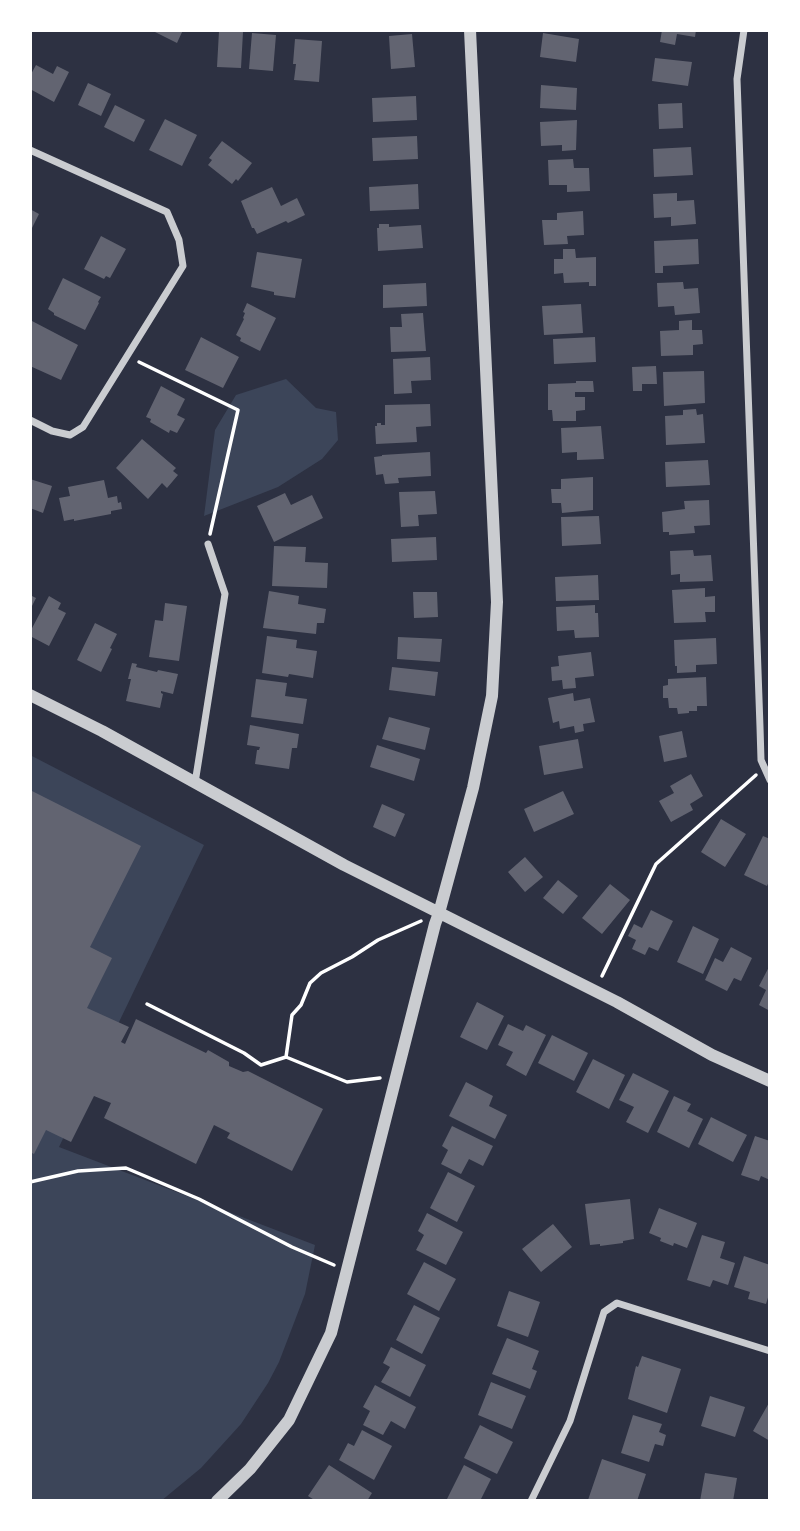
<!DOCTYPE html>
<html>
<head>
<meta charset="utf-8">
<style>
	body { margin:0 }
	#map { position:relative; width:800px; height:1531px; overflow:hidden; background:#2d3142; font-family:"IBM Plex Sans",sans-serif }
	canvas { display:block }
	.frame { position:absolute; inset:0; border:32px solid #fff; pointer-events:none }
</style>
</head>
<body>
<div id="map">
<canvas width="800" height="1531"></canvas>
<div class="frame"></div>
</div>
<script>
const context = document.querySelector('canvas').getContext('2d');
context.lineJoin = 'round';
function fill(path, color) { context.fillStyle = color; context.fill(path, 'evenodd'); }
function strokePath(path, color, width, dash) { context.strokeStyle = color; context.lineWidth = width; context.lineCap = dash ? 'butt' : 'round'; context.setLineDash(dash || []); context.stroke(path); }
fill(new Path2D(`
	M286,379L316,408L336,412L338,440L322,459L278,487L204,516L215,430L236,395Z
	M30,755L204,845L59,1147L315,1245L305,1294L279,1362L268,1383L241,1424L201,1468L161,1501H30Z`), '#3c4559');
fill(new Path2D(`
	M151,30H183L177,43Z
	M662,30H696L695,37L677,34L675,45L660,42Z
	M219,31L243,32L241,68L217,67Z
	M252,33L276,35L273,71L249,69Z
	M543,33L579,39L576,62L540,57Z
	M412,34L415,67L391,69L389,36Z
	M295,39L322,41L319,82L294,80L296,64H293Z
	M655,58L692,62L688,86L652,81Z
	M36,65L53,74L57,66L69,72L54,102L30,89V76Z
	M88,83L111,94L101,116L78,105Z
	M541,85L577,88L576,110L540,108Z
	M416,96L417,120L373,122L372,98Z
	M682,103L683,128L659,129L658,104Z
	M115,105L145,120L134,142L104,127Z
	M165,119L197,135L182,166L149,150Z
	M577,120L576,150L562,151V145L541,146L540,122Z
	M417,136L418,159L373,161L372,138Z
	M222,141L252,163L238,181L236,179L232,184L208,165L212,160L209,158Z
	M691,147L693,175L654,177L653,149Z
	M573,159L574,168H589L590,191L567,192V185H549L548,160Z
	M418,184L419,209L370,211L369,187Z
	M272,187L281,206L297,198L305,215L288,223L286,221L257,234L254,228H252L241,201Z
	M677,193V201L694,200L696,224L671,226V217L654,218L653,194Z
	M30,209L39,214L30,232Z
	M583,211L584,235L567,236L568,244L544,245L542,220H557V213Z
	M379,224H389V227L421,225L423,248L378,251L377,228H379Z
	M101,236L126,249L110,278L106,276L104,279L84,269Z
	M698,239L699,264L663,266V273H655L654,241Z
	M563,249H575L576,258L596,257V286H589V282L564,283L563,273L554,274V259H563Z
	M257,252L302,259L295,298L274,295V292L251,287Z
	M63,278L101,297L98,302L99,303L85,330L54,315V313L48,309Z
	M683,282L684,289L698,288L700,313L675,315L674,306L658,307L657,283Z
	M426,283L427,306L383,308V285Z
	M247,303L276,318L260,351L240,341L241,338L236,335L244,319L243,318L245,313L243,312Z
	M581,304L583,333L544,335L542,306Z
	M423,313L426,351L391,352L390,327H402L401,314Z
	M692,320V330H702L703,344L693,345V355L661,356L660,331L679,330V321Z
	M32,321L78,345L61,380L30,366V325Z
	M201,337L239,357L223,388L185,370Z
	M595,337L596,362L554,364L553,339Z
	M430,357L431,380L411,381L412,393L394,394L393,359Z
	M656,366L657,384H642V391H633L632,367Z
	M704,371L705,403L664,406L663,372Z
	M576,381H593L594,392H575V397H585V410L576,411V421H553L552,410H548V384L576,383Z
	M161,386L185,399L177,415L185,419L177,433L170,430L169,433L150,422L151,419L146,417Z
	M430,404L431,426L416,427L417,442L376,444L375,426H377V423H381V425H385V405Z
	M696,409L697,415L703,414L705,443L666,445L665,416L683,415V410Z
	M601,426L604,459L577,460V452L562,453L561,428Z
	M142,439L176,468L173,471L178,475L167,488L162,483L148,499L116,468Z
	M430,452L431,476L398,478L399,483L385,484L383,474L376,475L374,457L382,456V455Z
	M708,460L710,485L666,487L665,462Z
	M593,477V510L562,513L561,503H552L551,489H561V479Z
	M30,479L52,486L43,513L30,508Z
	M104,480L108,498L117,496L118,503L121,502L122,509L111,511V514L74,521V519L64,521L59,498L70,496L68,487Z
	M435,491L437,514L418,515L419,526L401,527L399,492Z
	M285,493L291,505L312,495L323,518L274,542L257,506Z
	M709,500L710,525L694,526L695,533L669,535V532H663L662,512L685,509L684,501Z
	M599,516L601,544L562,546L561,517Z
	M436,537L437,560L392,562L391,539Z
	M274,546L306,547L305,562L328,563L327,588L272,586Z
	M693,550L694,556L711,555L713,581L680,582V574L671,575L670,551Z
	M598,575L599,600L556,601L555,577Z
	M705,588V597L715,596V612H705L706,622L674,623L672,590Z
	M269,591L299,596L298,604L326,609L324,623H317L316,634L263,628Z
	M413,592H437L438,617L414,618Z
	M30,595L36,598L30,610Z
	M49,596L61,603L58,609L66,613L49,646L30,636V632Z
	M165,603L187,606L179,661L149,657L155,620L163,621Z
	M595,605V613H598L599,637L575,638L574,630L557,631L556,607Z
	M95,623L117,634L110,648L112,649L101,672L77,660Z
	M267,636L297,640L296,648L317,651L313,678L289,674L288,677L262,673Z
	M398,637L442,639L440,662L397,659Z
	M716,638L717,664L696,665V672L677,673V666H675L674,640Z
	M591,652L594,676L575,678L576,688L563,689L562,680L552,681L551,667L559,666L558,656Z
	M132,663L137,664L136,667L157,672L158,670L178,674L173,694L161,691V693L163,694L160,708L126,701L131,679H128Z
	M392,667L438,672L435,696L389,690Z
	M706,677L707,706H697V711H689V713L678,714L677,708H669L668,698H663V686L668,685V679Z
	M256,679L287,683L285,696L307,699L303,724L251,717Z
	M573,693L574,701L590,698L595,722L583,724L584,731L575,733L574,726L560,729L559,721L553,723L548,698Z
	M389,717L430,728L425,750L382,739Z
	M250,725L299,734L297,748H292L289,769L255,764L257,750H259L260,747L247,745Z
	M682,731L687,757L664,762L659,736Z
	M578,739L583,768L544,775L539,746Z
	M377,745L420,759L414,781L370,767Z
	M691,774L703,796L690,804L693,810L671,822L659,801L674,793L670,786Z
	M30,790L141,846L90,947L112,958L87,1008L129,1027L121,1042L125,1044L136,1019L206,1053L208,1050L229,1062V1066L243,1072L248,1071L323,1109L292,1171L227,1138L230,1133L214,1125L196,1164L104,1118L111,1103L94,1096L71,1142L46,1130L34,1154L30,1152Z
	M563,791L574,814L534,832L524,809Z
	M382,804L405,814L395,837L373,827Z
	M721,819L746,834L725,867L701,852Z
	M763,836L770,839V879L767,886L744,875Z
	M525,857L543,877L525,892L508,872Z
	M558,880L578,896L563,914L543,898Z
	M610,884L630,900L602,934L582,918Z
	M651,910L673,921L658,951L649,947L645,955L632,949L636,940L628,936L634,924L642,928Z
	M693,926L719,939L703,974L677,962Z
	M731,947L752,958L741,981L734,978L727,991L705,980L715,958L723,962Z
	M770,965V1011L759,1005L766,990L759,986Z
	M477,1002L504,1016L487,1050L460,1037Z
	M508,1024L523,1031L526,1025L546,1035L526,1076L506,1065L513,1052L498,1045Z
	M552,1035L588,1053L574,1081L538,1063Z
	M593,1059L625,1075L609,1109L576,1092Z
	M633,1073L669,1091L648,1133L626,1122L634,1107L619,1100Z
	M466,1082L493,1096L489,1106L507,1115L495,1139L449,1116Z
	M674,1096L691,1104L687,1111L703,1119L689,1148L657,1132Z
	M711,1117L747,1135L733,1162L698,1144Z
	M452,1126L493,1146L483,1166L469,1159L461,1174L441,1164L448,1150L442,1146Z
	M755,1136L770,1141V1180L761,1176L759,1181L741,1175Z
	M448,1172L475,1186L457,1222L430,1208Z
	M630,1199L634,1239L623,1241V1243L600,1246V1244L590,1245L585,1204Z
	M659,1208L697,1223L687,1248L674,1243L673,1246L660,1241L661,1238L649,1233Z
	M427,1213L463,1232L446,1265L416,1250L424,1235L418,1231Z
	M553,1224L572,1247L541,1272L522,1249Z
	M702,1235L725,1242L720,1258L735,1263L728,1285L713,1280L710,1287L687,1280Z
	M744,1256L770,1265V1291L766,1304L748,1299L750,1292L734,1287Z
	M424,1262L456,1279L439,1311L407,1294Z
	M509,1291L540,1302L528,1337L497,1326Z
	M414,1305L440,1318L422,1354L396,1340Z
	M507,1338L539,1351L532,1369L537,1371L530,1389L492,1374Z
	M391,1347L426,1365L410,1397L381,1382L390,1367L383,1363Z
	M642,1356L681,1369L667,1413L628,1399L636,1366L638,1367Z
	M491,1382L526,1396L512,1429L478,1415Z
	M375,1385L416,1407L405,1429L391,1421L383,1435L363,1425L370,1411L363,1407Z
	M710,1396L745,1407L735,1437L701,1426Z
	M770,1401V1441L753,1431Z
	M633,1415L662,1424L659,1432L666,1435L663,1446L655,1444L649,1462L621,1453Z
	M480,1425L513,1442L497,1474L464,1458Z
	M362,1430L392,1446L374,1480L339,1460L348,1443L354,1446Z
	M602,1459L646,1474L637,1501L588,1500Z
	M329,1465L372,1493L367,1501H336L332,1499L331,1501H316L308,1496Z
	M464,1465L491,1479L480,1501H446Z
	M705,1473L737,1478L733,1501H700Z`), '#626471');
strokePath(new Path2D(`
	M139,362L238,410L210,534
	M602,976L656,864L756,775
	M147,1004L244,1053L261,1065L286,1057L292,1015L301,1005L310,983L321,973L352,957L378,940L421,921
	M286,1057L347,1082L380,1078
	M30,1182L78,1171L126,1168L199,1199L292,1247L334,1265`), '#fff', 3.5);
strokePath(new Path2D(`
	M744,30L737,79L760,727L761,760L770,780
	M30,150L167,212L179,240L183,266L83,427L70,435L52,431L30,420
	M195,783L225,594L208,544
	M531,1501L570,1421L604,1312L617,1303L770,1351`), '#caccd0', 7);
strokePath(new Path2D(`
	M30,695L102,731L344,865L617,1002L712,1055L770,1081
	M217,1501L250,1469L289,1420L331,1333L435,924L439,913L473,788L492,696L497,602L470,30`), '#caccd0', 12);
</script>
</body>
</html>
